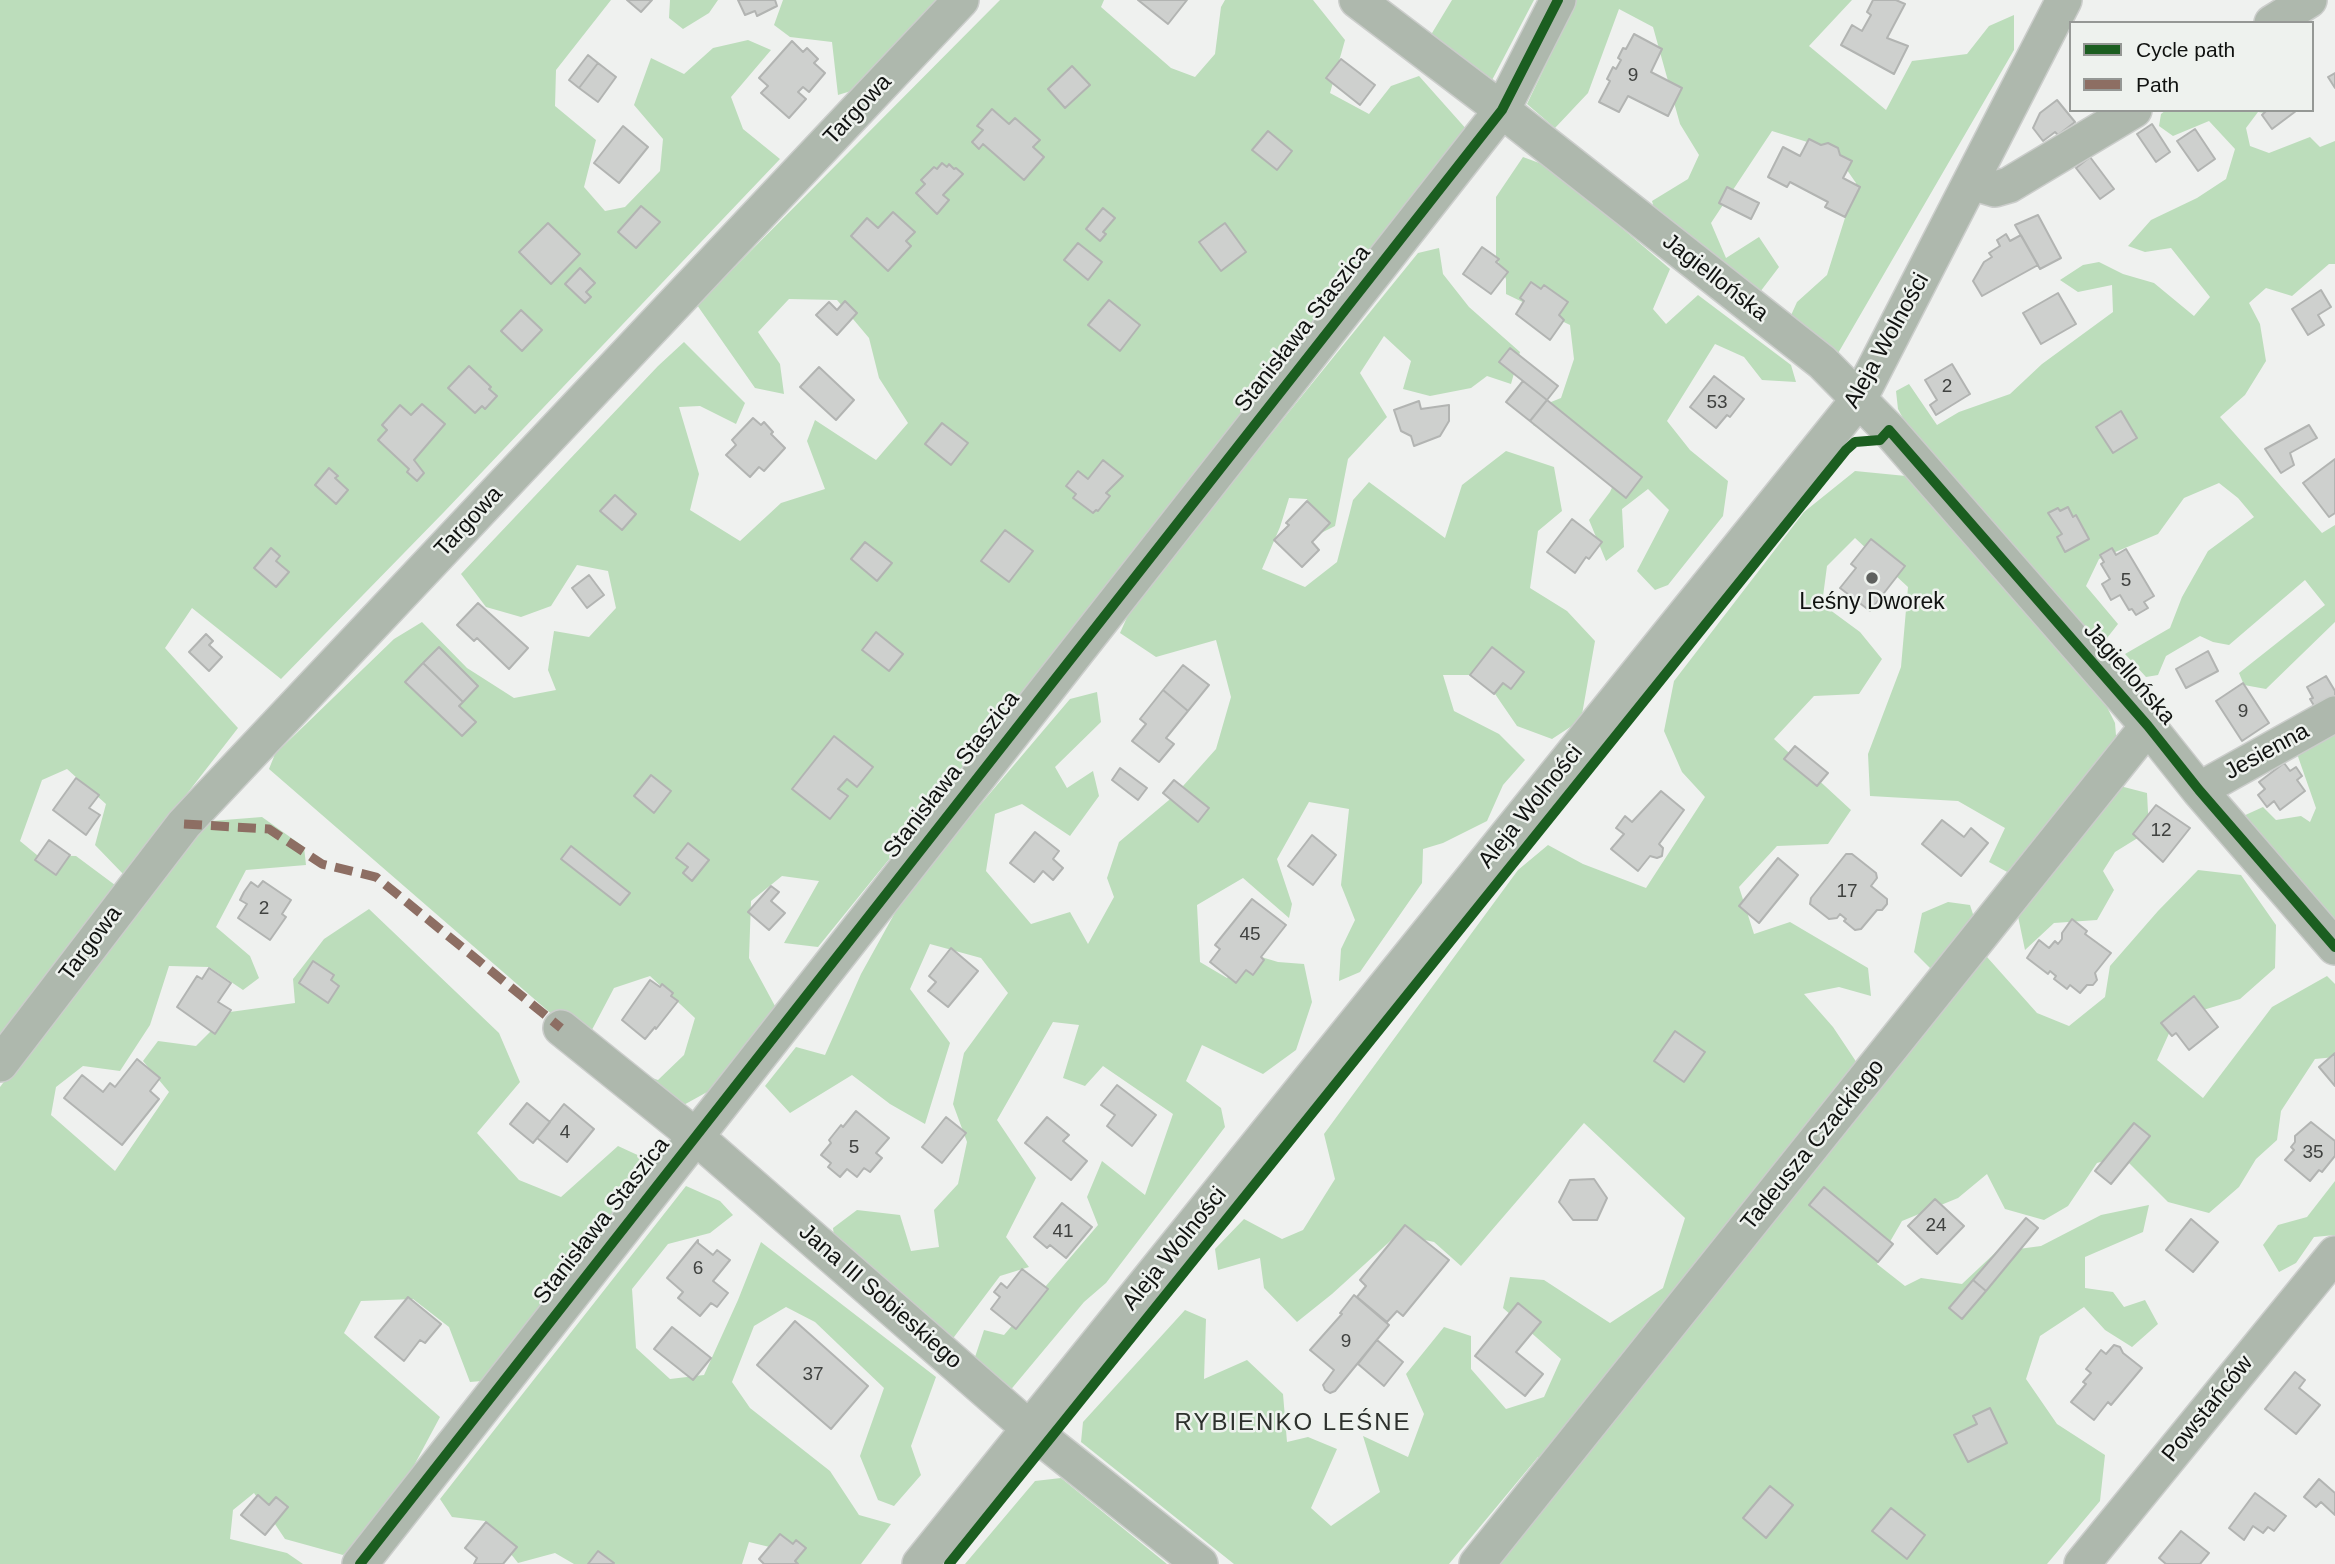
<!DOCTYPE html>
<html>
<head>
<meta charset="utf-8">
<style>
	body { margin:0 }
	#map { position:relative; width:2335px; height:1564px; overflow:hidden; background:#eff1ef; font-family:Helvetica,sans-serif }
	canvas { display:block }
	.legend { position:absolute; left:2069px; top:21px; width:245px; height:91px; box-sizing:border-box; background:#eef2ee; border:2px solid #959895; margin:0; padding:9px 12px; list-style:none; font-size:21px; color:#101210 }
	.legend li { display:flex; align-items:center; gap:14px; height:35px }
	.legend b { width:35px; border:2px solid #959895 }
</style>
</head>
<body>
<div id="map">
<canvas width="2335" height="1564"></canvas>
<ul class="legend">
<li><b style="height:9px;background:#1b5e20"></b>Cycle path</li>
<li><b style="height:9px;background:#8d6e63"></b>Path</li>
</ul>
</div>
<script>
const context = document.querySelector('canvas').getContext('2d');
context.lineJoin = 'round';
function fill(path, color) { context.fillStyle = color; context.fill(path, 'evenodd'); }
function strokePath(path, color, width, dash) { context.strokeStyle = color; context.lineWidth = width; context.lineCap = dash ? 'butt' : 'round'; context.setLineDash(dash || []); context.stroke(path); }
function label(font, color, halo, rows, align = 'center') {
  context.font = font + ' Helvetica,sans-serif'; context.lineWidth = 5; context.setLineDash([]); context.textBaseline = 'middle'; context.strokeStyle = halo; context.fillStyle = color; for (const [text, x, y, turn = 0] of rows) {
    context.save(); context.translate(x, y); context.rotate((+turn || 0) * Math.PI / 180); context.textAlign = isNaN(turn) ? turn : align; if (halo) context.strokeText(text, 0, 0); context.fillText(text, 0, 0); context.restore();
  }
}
fill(new Path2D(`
	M0,0H611L556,70L555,106L596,140L584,187L605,211L625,207L660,171L663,139L634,105L651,58L684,74L713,48L748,40L771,50L731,97L743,129L780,159L444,512L281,679L192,608L165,648L238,728L124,875L95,845L106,804L67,769L42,780L20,841L37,855L76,856L115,885L0,1037Z
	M670,0H718L709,13L683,29L669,18Z
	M783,0H936L851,91L838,95L832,42L790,37L774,25Z
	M1000,0H1104L1101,7L1171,68L1195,77L1215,54L1221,7L1225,0H1313L1345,40L1330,93L1369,114L1391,86L1419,76L1468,131L1095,605L818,947L784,943L819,881L782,876L751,901L749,958L775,1006L727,1081L671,1112L623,1068L658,1080L684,1055L695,1018L650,976L614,988L585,1043L269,769L275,754L394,639L422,622L467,668L514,698L556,690L548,670L554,631L589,637L616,608L608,571L577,565L551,606L521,617L486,607L461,574L658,366L684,342L745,403L736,424L700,406L679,407L699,474L690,510L740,541L781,503L825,489L807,441L815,420L876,460L908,423L879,378L869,338L837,300L789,299L758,332L780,364L784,394L755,388L697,305Z
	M1452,0H1534L1491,82L1429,38Z
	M1577,0H1852L1809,46L1886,110L1912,61L1967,54L1989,26L2014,15V50L1837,355L1788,322L1797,302L1827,275L1856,183L1833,150L1772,131L1711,223L1726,258L1759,237L1779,267L1757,296L1657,218L1652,201L1688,179L1699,155L1680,124L1653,27L1619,9L1588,93L1555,128L1527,104Z
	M2166,110H2295L2287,116L2258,112L2246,128L2250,146L2269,153L2310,137L2320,147L2335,141V264H2329L2292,296L2266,288L2249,303L2260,324L2266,361L2245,395L2220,417L2322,533L2335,525V622L2266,689L2244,685L2239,673L2325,605L2305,580L2229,645L2213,642L2200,636L2166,656L2158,675L2146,677L2125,654L2170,628L2182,597L2208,551L2254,517L2238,498L2219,483L2184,498L2158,534L2099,559L2086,586L2118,624L2096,652L1913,437L1898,409L1896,391L1909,384L1937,425L1959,412L2010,394L2042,364L2113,312L2112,285L2078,292L2060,280L2083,265L2099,262L2123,274L2154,283L2194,316L2210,297L2171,248L2145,252L2128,246L2151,220L2197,198L2226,179L2235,149L2209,121L2173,136L2159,126L2161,114Z
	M1523,157L1550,167L1670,269L1653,309L1666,324L1698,295L1791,365L1796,382L1762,380L1744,357L1715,344L1667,421L1690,450L1728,481L1723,516L1668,585L1655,590L1637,571L1669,510L1648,489L1622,509L1624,547L1606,561L1589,520L1610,492L1619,472L1533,425L1541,406L1561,398L1574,359L1570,325L1506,294V279L1496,257V197Z
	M1439,248L1443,274L1469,307L1520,352L1511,384L1487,376L1471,388L1430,396L1403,389L1411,361L1384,336L1360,373L1387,417L1348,459L1335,526L1315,536L1307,499L1289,498L1280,527L1262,569L1305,587L1337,562L1353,500L1369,482L1445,538L1462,485L1506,451L1554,467L1562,511L1538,531L1530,588L1567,611L1595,641L1581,720L1552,739L1517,726L1482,675H1443L1454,711L1499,734L1525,760L1503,785L1487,821L1443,843L1423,849L1422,883L1360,972L1339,981L1341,949L1355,920L1341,885L1349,809L1309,802L1277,859L1292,904L1289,918L1243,878L1197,905L1200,962L1227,978L1248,953L1278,962L1304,964L1312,1002L1296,1050L1263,1074L1202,1045L1186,1081L1221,1108L1225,1127L1106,1283L1084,1302L1008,1393L975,1357L984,1330L1004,1335L1098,1225L1087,1197L1102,1161L1145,1195L1173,1114L1103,1066L1085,1086L1063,1078L1079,1025L1053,1022L997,1120L1036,1178L1006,1237L1029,1267L1000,1276L951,1341L836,1252L833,1228L857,1210L900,1215L911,1251L939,1247L934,1210L958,1184L967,1142L953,1104L964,1053L1008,993L981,958L930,944L910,989L950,1043L925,1124L890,1104L852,1075L790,1113L765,1086L796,1047L825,1055L861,974L907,891L1070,699L1097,692L1101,722L1055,767L1067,788L1093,771L1099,796L1070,836L1022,804L995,814L986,871L1031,924L1070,912L1088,944L1114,897L1107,878L1119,842L1175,795L1216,749L1231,697L1216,640L1156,657L1120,633L1133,604L1418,253Z
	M1855,471L1906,476L1928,493L2103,699L2115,723L2120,786L2147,793L2149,831L2115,852L2103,871L2114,890L2097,920L2054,923L2025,950L2009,873L1989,862L2005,828L1958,801L1870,796L1868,754L1901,667L1908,587L1855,538L1827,566L1822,604L1860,632L1882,659L1859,694L1814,696L1774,739L1851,810L1828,844L1777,846L1739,887L1754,934L1790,922L1868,968L1871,996L1839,987L1804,994L1833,1027L1859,1066L1953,991L1914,952L1922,913L1948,902L1970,905L1987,957L2037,1013L2069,1026L2105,997L2110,966L2158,911L2198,870L2241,875L2276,925L2275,968L2240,999L2176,1018L2157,1060L2203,1098L2272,1007L2327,976L2335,984V1057L2315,1059L2281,1111L2277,1140L2256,1159L2239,1187L2209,1213L2168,1202L2122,1156L2097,1163L2068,1206L2044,1220L2005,1209L1987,1174L1958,1198L1902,1221L1877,1264L1905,1286L1921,1278L1962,1284L1996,1252L2041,1246L2101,1215L2149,1205L2143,1232L2085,1257V1288L2113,1292L2124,1307L2145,1300L2158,1324L2132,1347L2105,1330L2084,1307L2040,1336L2026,1379L2057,1424L2105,1455L2100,1501L2047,1564H1498L1566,1477L1538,1457L1449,1564H1234L1081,1442L1083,1422L1185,1310L1206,1319L1204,1379L1247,1360L1283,1394L1287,1442L1308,1437L1337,1449L1311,1508L1331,1526L1380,1492L1363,1436L1408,1457L1424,1414L1406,1374L1444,1327L1471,1336V1369L1506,1409L1544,1397L1561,1359L1503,1308L1510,1277L1544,1280L1610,1323L1663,1288L1685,1218L1584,1123L1461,1266L1434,1242L1398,1234L1332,1294L1297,1322L1264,1288L1260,1258L1218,1270L1215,1249L1244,1219L1282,1239L1303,1230L1335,1179L1324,1134L1518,870L1548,845L1583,864L1646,888L1705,797L1682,772L1664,731L1674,681L1804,512Z
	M2335,727V930L2241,817L2263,807L2276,820L2301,816L2310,822L2316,808L2295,748Z
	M262,817L304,847L306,865L246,870L216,927L250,956L259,978L243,990L209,967L169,966L150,1025L120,1071L83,1066L56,1087L51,1115L115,1171L169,1092L143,1061L158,1041L196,1046L230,1012L295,1003L293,979L324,939L369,909L499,1033L520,1082L477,1133L519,1180L561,1197L618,1146L657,1164L493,1380L470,1382L449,1327L413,1299L361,1301L344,1333L440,1417L389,1512L343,1555L285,1539L254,1493L233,1510L230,1539L287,1553L303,1564H0V1087L199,822Z
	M2335,1181V1235L2314,1237L2296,1263L2279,1272L2263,1245L2278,1225L2307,1217Z
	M686,1186L720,1201L733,1215L710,1233L668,1244L632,1289L636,1348L670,1379L704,1375L738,1300L761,1242L936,1377L911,1446L921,1475L894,1506L878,1500L860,1456L884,1388L815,1322L786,1307L754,1326L732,1382L750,1408L830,1471L859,1515L891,1524L861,1564H797L786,1551L749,1542L742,1564H574L555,1553L518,1563L485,1521L452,1517L440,1499Z
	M1061,1478L1167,1564H965L1035,1481Z`), '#bcddbb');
const building = new Path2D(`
	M627,0H652L641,12Z
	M738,0H775L777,6L757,16L755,11L745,15Z
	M1138,0H1187L1168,24Z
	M1873,0H1896L1905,4L1887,38L1908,46L1894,74L1841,45L1852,25L1862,31L1871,15L1867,12Z
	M1634,34L1662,49L1651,72L1682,88L1668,116L1628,96L1619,112L1599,102L1610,81L1607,79L1613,67L1616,69L1621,60L1618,58L1623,48L1626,49Z
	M792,41L803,52L807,48L818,59L814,63L825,73L809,92L803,87L798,92L806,99L789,118L761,93L768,86L759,78Z
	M588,55L598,63L579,88L569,80Z
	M1341,59L1375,85L1360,105L1326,78Z
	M598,63L616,77L598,102L579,88Z
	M1072,66L1090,85L1065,108L1048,89Z
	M2335,73V88L2328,77Z
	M2057,100L2075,122L2058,135L2055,132L2043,141L2033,128L2040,113Z
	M992,109L1009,124L1015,118L1040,140L1033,147L1044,157L1024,180L983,144L979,149L972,142L983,130L977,126Z
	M2267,110H2295L2296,111L2272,129L2262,115Z
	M2152,124L2170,152L2156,162L2137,134Z
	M623,126L648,147L619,183L594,163Z
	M2195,129L2215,159L2198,171L2177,141Z
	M1268,131L1292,151L1277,170L1252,150Z
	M1809,139L1821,145L1828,143L1838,148L1840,155L1852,161L1843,178L1860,187L1845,217L1825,207L1828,202L1790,182L1787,187L1768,177L1783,147L1800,156Z
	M2090,157L2114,189L2100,199L2076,168Z
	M942,163L947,167L949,164L954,169L956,168L963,174L943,195L949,200L937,214L916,193L925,184L921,180L934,167L937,169Z
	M1727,187L1759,203L1751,219L1719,203Z
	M641,206L660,222L636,248L618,232Z
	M1103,208L1115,218L1103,232L1106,234L1100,241L1086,229Z
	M893,212L915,232L906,241L911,246L888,271L851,236L867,218L878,228Z
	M2038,215L2061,258L2040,269L2015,225Z
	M548,223L580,254L551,284L519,252Z
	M1225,223L1246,252L1221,271L1199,242Z
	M2006,234L2010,241L2021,235L2038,265L1982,296L1973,281L1984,262L1992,257L1989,253L2000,246L1997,240Z
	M1078,243L1102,262L1088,280L1064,260Z
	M1482,247L1499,259L1496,262L1508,272L1491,294L1463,274Z
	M580,268L595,283L586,292L591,297L585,303L565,284Z
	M1531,282L1541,289L1544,285L1568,302L1559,315L1564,320L1550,340L1516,314L1524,301L1520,298Z
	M2321,290L2331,307L2318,315L2324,325L2308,335L2292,309Z
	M2058,293L2076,324L2041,344L2023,313Z
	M1109,300L1140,325L1120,351L1088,325Z
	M845,301L857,313L837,335L816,315L829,302L837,310Z
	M521,310L542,330L522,351L501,331Z
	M1510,348L1558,386L1547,400L1499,362Z
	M1952,364L1970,394L1936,415L1930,405L1937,400L1925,380Z
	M469,366L491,387L489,389L497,396L485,409L482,406L475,413L448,388Z
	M819,367L854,400L836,420L800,387Z
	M1714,376L1744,399L1730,417L1727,415L1716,428L1690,407Z
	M1523,381L1547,400L1530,421L1506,402Z
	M1547,400L1642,477L1626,498L1530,421Z
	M1419,401L1421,409L1449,405V421L1440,436L1414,446L1411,436L1401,431L1394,410Z
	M422,404L445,424L414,460L424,473L417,481L407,472L409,469L378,440L387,430L382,425L400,405L411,415Z
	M2121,411L2137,438L2113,453L2096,427Z
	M753,418L761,425L764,422L773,432L771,434L785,448L764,471L759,467L750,477L726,455L736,445L732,440Z
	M942,423L968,443L951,465L925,444Z
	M2309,425L2317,438L2290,453L2294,465L2281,473L2265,449Z
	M2335,459V513L2329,517L2303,483Z
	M1103,460L1123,476L1106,493L1110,496L1098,511L1096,510L1093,513L1073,498L1076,494L1066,486L1078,471L1088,479Z
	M329,468L338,476L335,478L348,490L336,504L315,485Z
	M615,495L636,514L622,530L600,511Z
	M1307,501L1330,523L1312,542L1319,550L1302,567L1274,540L1289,525L1286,523Z
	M2068,507L2073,517L2076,515L2089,539L2065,552L2057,537L2062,534L2048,513L2058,508L2060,511Z
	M1572,519L1602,542L1589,559L1586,557L1575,573L1547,552Z
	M1005,530L1033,551L1009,582L981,561Z
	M1871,539L1905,566L1870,611L1840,588L1856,568L1851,564Z
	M865,542L892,563L877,581L851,559Z
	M271,548L280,556L276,561L289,572L276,587L254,568Z
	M2112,548L2116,555L2126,549L2154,596L2144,602L2148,608L2136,615L2132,609L2129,610L2120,595L2111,600L2102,584L2110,579L2101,564L2104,562L2100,555Z
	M589,575L604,595L587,608L572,588Z
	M478,603L528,648L509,669L477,638L474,641L457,625Z
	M876,632L903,654L889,671L862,650Z
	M206,634L213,641L209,645L222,657L209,671L189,652Z
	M439,647L478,686L463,702L423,663Z
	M1492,647L1524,672L1511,689L1503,683L1494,694L1470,675Z
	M2208,651L2218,671L2186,688L2176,669Z
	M423,663L463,702L459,706L476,722L462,736L405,682Z
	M1183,665L1209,685L1188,711L1163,690Z
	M2326,676L2335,691V699L2316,709L2310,699L2313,698L2307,687Z
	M2243,683L2269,723L2242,741L2216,701Z
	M1163,690L1188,711L1166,738L1174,744L1159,762L1132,741L1146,724L1140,719Z
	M834,736L873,767L857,787L847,779L838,789L848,796L830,819L792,789Z
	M1795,746L1828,773L1817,786L1784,759Z
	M2284,763L2290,771L2296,767L2302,776L2297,780L2305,791L2280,810L2274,801L2267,807L2258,795L2265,789L2259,782Z
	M1120,768L1147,788L1138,800L1112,780Z
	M651,775L671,791L654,813L634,796Z
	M76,778L99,795L89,808L100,815L86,835L53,810Z
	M1174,780L1209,808L1198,822L1163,793Z
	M1661,791L1684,810L1659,844L1663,848L1662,856L1657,858L1650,856L1638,871L1611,849L1624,834L1616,828L1625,816L1632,822Z
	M2156,805L2190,828L2163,862L2133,834Z
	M1942,820L1964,837L1971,828L1988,843L1961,876L1922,844Z
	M1035,832L1059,851L1053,859L1063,868L1053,880L1043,871L1034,882L1010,863Z
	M1312,835L1336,855L1313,885L1288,866Z
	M49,840L70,855L56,875L35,860Z
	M688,843L709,860L692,881L683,873L688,867L676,858Z
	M571,846L630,893L620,905L561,859Z
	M1846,854H1852L1876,873L1877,878L1871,886L1887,899V904L1882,910H1877L1861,929L1855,930L1844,921L1846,919L1840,914L1837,918L1829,919L1810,904L1811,898Z
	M1778,858L1798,875L1759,923L1739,906Z
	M263,881L291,900L282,914L286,917L270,940L238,918L247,904L240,900L244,892L251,882L258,887Z
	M771,886L779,892L771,901L785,913L769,930L748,912Z
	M1252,899L1286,925L1261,957L1264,960L1253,975L1246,970L1236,983L1210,962L1220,949L1215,945Z
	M2072,919L2087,931L2085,934L2111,953L2095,973L2097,980L2093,985H2087L2080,993L2070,985L2067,989L2054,979L2056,976L2050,971L2048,974L2027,958L2039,940L2049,948L2055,941L2058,944L2062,939V933Z
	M951,948L978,971L948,1007L928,991L936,982L929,976Z
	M313,961L334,975L331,980L339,986L328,1003L299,983Z
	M209,968L231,983L218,1002L231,1010L215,1034L177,1007L197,976L202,979Z
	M650,980L660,987L662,984L673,993L671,996L678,1001L656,1029L655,1027L645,1039L622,1020Z
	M2194,996L2218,1027L2189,1050L2176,1033L2172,1036L2161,1023Z
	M1675,1031L1705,1052L1684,1082L1654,1061Z
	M2335,1053V1086L2319,1067Z
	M137,1059L160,1078L150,1091L159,1099L122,1145L64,1098L82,1075L103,1092L110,1083L115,1087Z
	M1117,1085L1156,1115L1132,1146L1107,1126L1115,1115L1101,1105Z
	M527,1103L550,1122L533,1143L510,1124Z
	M564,1104L594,1129L567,1162L537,1138Z
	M856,1111L889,1138L876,1153L882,1158L870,1172L864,1168L857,1177L847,1169L840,1177L828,1167L831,1163L821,1155L831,1143L829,1140L841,1125L843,1127Z
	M946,1117L966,1133L942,1163L922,1147Z
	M1047,1117L1069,1135L1063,1141L1087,1161L1071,1180L1025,1143Z
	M2311,1122L2335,1141V1156L2322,1172L2319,1170L2310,1181L2285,1160L2294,1150L2291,1147L2295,1142V1136Z
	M2134,1123L2150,1136L2111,1184L2095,1171Z
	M1594,1179L1607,1198L1597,1220H1573L1559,1202L1570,1180Z
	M1824,1187L1893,1244L1878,1262L1809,1205Z
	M1935,1199L1964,1226L1937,1254L1908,1226Z
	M1062,1203L1092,1227L1066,1258L1050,1245L1047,1248L1034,1237Z
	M2026,1218L2038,1228L1986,1291L1973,1280Z
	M2191,1219L2218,1242L2193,1272L2166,1250Z
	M1405,1225L1449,1260L1403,1316L1397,1311L1387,1322L1357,1297L1366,1286L1360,1280Z
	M698,1240V1243L713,1255L717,1250L730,1260L713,1281L728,1293L717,1307L711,1303L700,1316L678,1298L683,1292L667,1278Z
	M1022,1269L1048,1289L1016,1329L991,1309L1000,1297L994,1292L1001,1283L1007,1288Z
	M1973,1280L1986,1291L1962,1319L1949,1308Z
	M1354,1295L1389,1325L1335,1391L1330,1393L1325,1390L1323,1385L1334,1370L1310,1350L1342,1314L1340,1313Z
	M408,1297L441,1324L425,1343L420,1340L404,1361L375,1337Z
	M1518,1303L1541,1322L1516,1352L1543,1374L1525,1396L1475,1356Z
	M795,1321L868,1386L831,1429L757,1365Z
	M672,1327L711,1358L693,1380L654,1349Z
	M1377,1340L1403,1362L1384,1386L1358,1364Z
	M2114,1345L2120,1347L2123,1353L2142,1368L2111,1405L2108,1402L2094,1420L2071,1402L2086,1384L2083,1382L2091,1373L2086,1369L2101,1350L2106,1354Z
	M2295,1372L2305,1380L2299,1388L2320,1405L2296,1434L2265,1409Z
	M1990,1408L2007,1443L1968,1462L1954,1435L1977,1424L1973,1416Z
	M2319,1479L2335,1493V1515L2321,1502L2316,1507L2304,1497Z
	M1770,1486L1793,1505L1766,1538L1743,1518Z
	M2255,1493L2286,1516L2274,1531L2268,1527L2263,1533L2253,1526L2244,1540L2229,1528Z
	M258,1495L269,1505L276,1497L288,1507L265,1535L241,1515Z
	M1891,1508L1925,1535L1907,1559L1872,1531Z
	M486,1522L517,1547L503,1564H474L477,1558L465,1548Z
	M2181,1531L2209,1553L2200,1564H2166L2159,1558Z
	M780,1534L793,1544L796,1540L806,1548L795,1561L798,1564H764L759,1559Z
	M598,1551L614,1563L613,1564H588Z`);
fill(building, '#ced0ce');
strokePath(building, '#b2b4b2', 2);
const minor = new Path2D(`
	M1357,0L1502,110L1822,362L1889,430L2148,726L2199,790L2335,947
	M2272,23L2309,0
	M1972,182L1995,189L2009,185L2134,110
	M2199,790L2335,714
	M561,1028L695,1136L1030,1429L1200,1564
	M0,1064L184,824L961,0
	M360,1564L1502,110L1558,0
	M920,1564L1859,399L2064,0
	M1477,1564L2148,726
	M2082,1564L2335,1254`);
strokePath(minor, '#cbcdcb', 38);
strokePath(minor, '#aeb8ad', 35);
strokePath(new Path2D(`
	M184,824L269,829L322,864L376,877L561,1028`), '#8d6e63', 9, [18, 9]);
strokePath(new Path2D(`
	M360,1564L1502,110L1558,0
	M949,1564L1846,450L1855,442L1880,440L1889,430L2148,726L2199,790L2335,947`), '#1b5e20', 10);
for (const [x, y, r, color] of [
	[1872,578,7,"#5e605e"]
]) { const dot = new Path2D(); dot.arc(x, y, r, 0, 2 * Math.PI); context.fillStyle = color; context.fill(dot); strokePath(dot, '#eef2ee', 2.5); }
label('19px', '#404240', null, [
	["9",1633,76],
	["2",1947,387],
	["53",1717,403],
	["5",2126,581],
	["9",2243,712],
	["12",2161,831],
	["17",1847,892],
	["2",264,909],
	["45",1250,935],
	["4",565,1133],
	["5",854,1148],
	["35",2313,1153],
	["24",1936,1226],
	["41",1063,1232],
	["6",698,1269],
	["9",1346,1342],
	["37",813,1375]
]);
label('23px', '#101210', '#eef2ee', [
	["Targowa",858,110,-47],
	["Jagiellońska",1715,278,38],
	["Stanisława Staszica",1303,329,-52],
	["Aleja Wolności",1887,341,-61],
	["Targowa",469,522,-47],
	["Jagiellońska",2129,674,49],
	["Jesienna",2267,752,-29],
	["Stanisława Staszica",952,775,-52],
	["Aleja Wolności",1531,807,-51],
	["Targowa",91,944,-53],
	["Tadeusza Czackiego",1813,1145,-51],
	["Stanisława Staszica",602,1221,-52],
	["Aleja Wolności",1175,1249,-51],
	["Jana III Sobieskiego",880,1297,41],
	["Powstańców",2208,1409,-51]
]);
label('23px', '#101210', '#eef2ee', [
	["Leśny Dworek",1872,603]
]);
context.letterSpacing = '2px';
label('24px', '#2d312d', '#eef2ee', [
	["RYBIENKO LEŚNE",1293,1423]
]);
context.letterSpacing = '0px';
</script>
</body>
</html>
